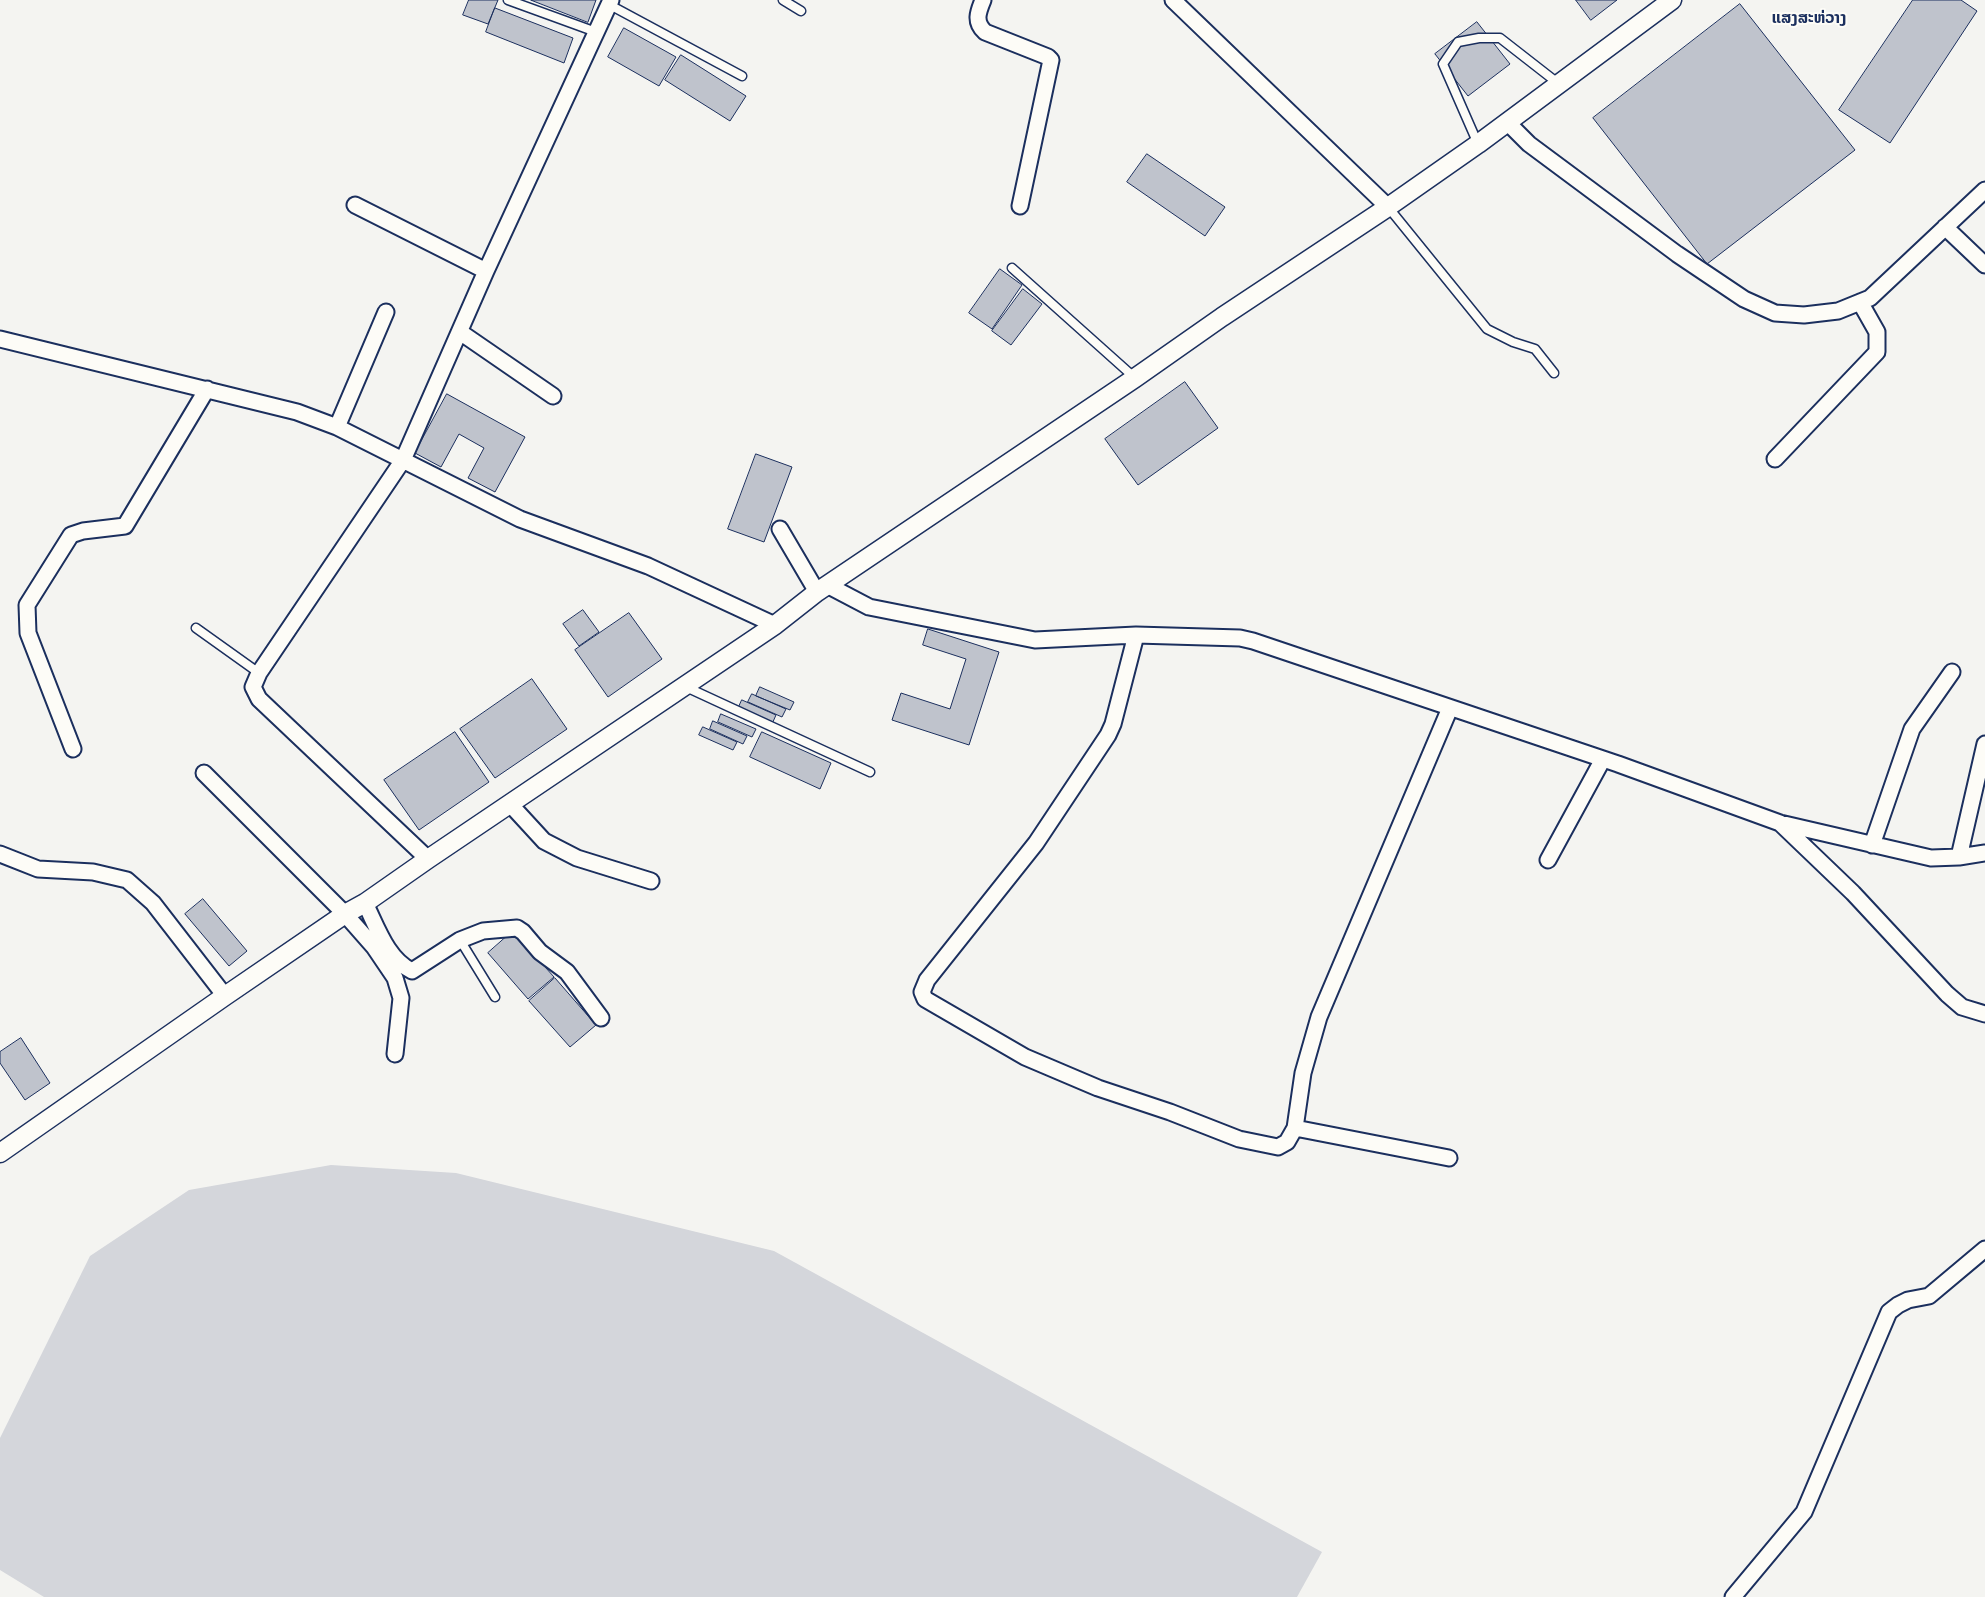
<!DOCTYPE html>
<html>
<head>
<meta charset="utf-8">
<style>
	body { margin:0 }
	canvas { display:block; background:#f4f4f1 }
</style>
</head>
<body>
<canvas width="1985" height="1597"></canvas>
<script>
const context = document.querySelector('canvas').getContext('2d');
context.lineJoin = 'round';
function fill(path, color) { context.fillStyle = color; context.fill(path, 'evenodd'); }
function strokePath(path, color, width, dash) { context.strokeStyle = color; context.lineWidth = width; context.lineCap = dash ? 'butt' : 'round'; context.setLineDash(dash || []); context.stroke(path); }
function label(font, color, halo, rows, align = 'center') {
  context.font = font + ' "Balsamiq Sans","Noto Sans Lao",sans-serif'; context.lineWidth = 4; context.setLineDash([]); context.textBaseline = 'middle'; context.strokeStyle = halo; context.fillStyle = color; for (const [text, x, y, turn = 0] of rows) {
    context.save(); context.translate(x, y); context.rotate((+turn || 0) * Math.PI / 180); context.textAlign = isNaN(turn) ? turn : align; if (halo) context.strokeText(text, 0, 0); context.fillText(text, 0, 0); context.restore();
  }
}
fill(new Path2D(`
	M331,1165L456,1173L774,1251L1322,1552L1297,1597H44L0,1570V1438L90,1256L189,1190Z`), '#d4d6db');
const building = new Path2D(`
	M469,0H498L488,24L463,15Z
	M531,0H596L588,22Z
	M1576,0H1617L1591,20Z
	M1913,0H1961L1977,11L1890,143L1839,110Z
	M1740,4L1855,150L1707,264L1593,118Z
	M495,8L573,38L564,63L486,32Z
	M1477,22L1510,64L1468,96L1435,54Z
	M624,28L676,57L659,86L608,57Z
	M681,55L746,96L730,121L665,80Z
	M1147,154L1225,207L1205,236L1127,182Z
	M1000,269L1022,285L992,329L969,313Z
	M1023,289L1042,304L1011,345L992,331Z
	M1185,382L1218,428L1138,485L1105,439Z
	M447,394L525,437L495,492L468,478L484,448L459,434L441,467L415,453Z
	M756,454L792,467L764,542L728,529Z
	M583,610L599,632L579,646L563,624Z
	M629,613L662,659L608,697L575,650Z
	M928,629L999,652L969,745L892,720L901,693L950,709L966,659L923,645Z
	M532,679L567,729L495,778L460,729Z
	M760,687L794,702L790,710L756,696Z
	M752,694L786,709L782,717L748,702Z
	M742,700L776,715L772,724L738,709Z
	M721,714L756,729L752,737L718,722Z
	M713,721L747,736L743,744L710,729Z
	M703,727L737,742L733,750L699,735Z
	M455,732L489,782L419,830L384,780Z
	M762,732L831,763L820,789L750,757Z
	M203,899L247,951L229,966L185,914Z
	M513,931L554,977L528,999L488,953Z
	M555,978L596,1025L570,1047L529,1001Z
	M21,1038L50,1083L25,1100L0,1063V1052Z`);
fill(building, '#bfc3cc');
strokePath(building, '#1b2f5e', 1);
const service = new Path2D(`
	M508,0L596,32
	M783,0L801,11
	M608,4L742,76
	M1478,144L1443,64L1458,42L1479,38H1500L1559,84
	M1388,207L1487,329L1513,342L1535,349L1554,373
	M1012,268L1135,378
	M196,628L259,673
	M686,687L870,772
	M460,940L495,997`);
const minor = new Path2D(`
	M983,0C978,12 974,22 985,32L1048,57L1051,60L1020,206
	M1173,0L1388,207
	M1507,122L1529,144L1677,254L1744,299L1775,313L1804,315L1838,311L1870,298L1985,190
	M355,205L486,271
	M1945,227L1985,265
	M460,332L553,396
	M0,339L297,412L337,427L520,519L648,566L775,625
	M337,427L386,312
	M1775,459L1877,352V332L1860,302
	M780,529L817,592
	M829,586L869,607L1035,640L1136,635L1240,638L1253,641L1618,764L1780,823L1931,858L1959,857L1985,853
	M1136,635L1113,724L1108,735L1036,843L927,980L922,992L925,999L1025,1057L1098,1088L1170,1112L1239,1139L1278,1147L1287,1142L1295,1128L1303,1073L1319,1017L1450,708
	M73,749L28,633L27,605L71,535L83,531L125,526L207,389
	M204,773L345,914L374,947L395,978L401,998L395,1054
	M510,804L544,841L577,858L651,881
	M1780,823L1853,893L1947,994L1962,1007L1985,1014
	M1872,845L1912,729L1952,672
	M0,854L38,869L93,872L127,880L153,903L225,996
	M1959,857L1985,744
	M428,859L259,699L253,687L259,673L403,460L486,271L611,0
	M1548,860L1603,759
	M365,903C377,927 387,959 412,971L460,940L483,931L517,928L523,932L540,952L567,972L601,1018
	M1295,1128L1449,1158
	M1733,1597L1804,1512L1889,1312L1898,1305L1908,1300L1929,1296L1985,1249`);
const tertiary = new Path2D(`
	M0,1153L225,996L345,914L365,903L428,859L775,625L817,592L1135,378L1222,317L1388,207L1478,144L1672,0`);
strokePath(service, '#1b2f5e', 11);
strokePath(minor, '#1b2f5e', 19);
strokePath(tertiary, '#1b2f5e', 21);
strokePath(service, '#fdfcf7', 8);
strokePath(minor, '#fdfcf7', 15);
strokePath(tertiary, '#fdfcf7', 18);
label('bold 16px', '#1b2f5e', '#fdfcf7', [
	["ແສງສະຫ່ວາງ",1809,19]
]);
</script>
</body>
</html>
